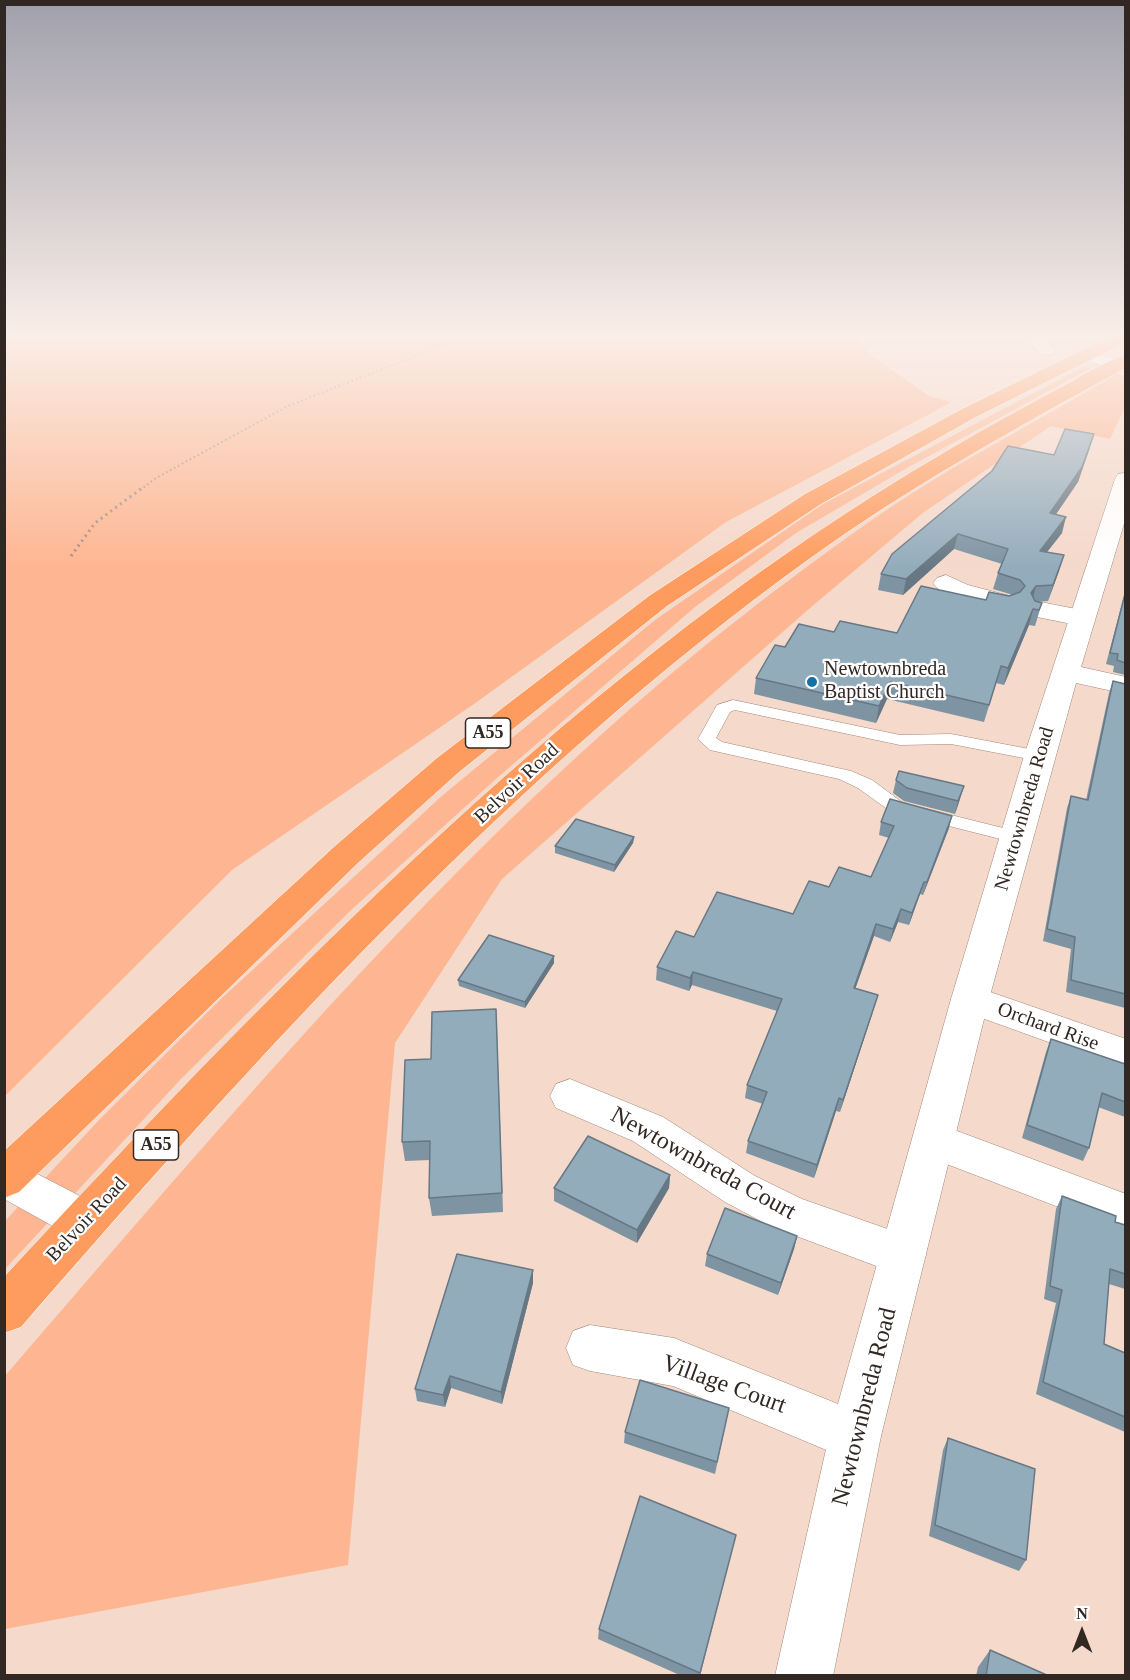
<!DOCTYPE html>
<html>
<head>
<meta charset="utf-8">
<style>
	body { margin:0 }
	#map { position:relative; width:1130px; height:1680px; overflow:hidden; background:#f5d9cb; font-family:Georgia,serif }
	canvas { display:block }
	.frame { position:absolute; inset:0; border:6px solid #322823; pointer-events:none }
	.north { position:absolute; left:1052px; top:1602px; width:60px; height:60px; -webkit-text-stroke:4px #fff; paint-order:stroke; rotate:0deg; font-size:16px; font-weight:700; line-height:24px; text-align:center; color:#322823 }
	.north::after { content:''; display:block; margin:auto; width:21px; height:27px; background:#322823; clip-path:polygon(50% 0,100% 100%,50% 72%,0 100%) }
</style>
</head>
<body>
<div id="map">
<canvas width="1130" height="1680"></canvas>
<div class="frame"></div>
<div class="north">N</div>
</div>
<script>
const context = document.querySelector('canvas').getContext('2d');
context.lineJoin = 'round';
function fill(path, color) { context.fillStyle = color; context.fill(path, 'evenodd'); }
function strokePath(path, color, width, dash) { context.strokeStyle = color; context.lineWidth = width; context.lineCap = dash ? 'butt' : 'round'; context.setLineDash(dash || []); context.stroke(path); }
function label(font, color, halo, rows, align = 'center') {
  context.font = font + ' Georgia,serif'; context.lineWidth = 4.5; context.setLineDash([]); context.textBaseline = 'middle'; context.strokeStyle = halo; context.fillStyle = color; for (const [text, x, y, turn = 0] of rows) {
    context.save(); context.translate(x, y); context.rotate((+turn || 0) * Math.PI / 180); context.textAlign = isNaN(turn) ? turn : align; if (halo) context.strokeText(text, 0, 0); context.fillText(text, 0, 0); context.restore();
  }
}
fill(new Path2D(`
	M5,333H855L868,353L929,396L952,402L726,522L474,704L232,870L5,1096Z
	M1085,366L1091,368L907,468L796,533L695,607L497,778L350,911L180,1080L5,1269L4,1222L100,1119L222,998L443,795L655,620L823,504Z
	M1116,374L1125,376V407L1110,439L1051,426L924,512L810,608L502,879L395,1043L348,1565L5,1629V1376C249,1094 494,798 796,575C828,551 861,527 894,505C966,457 1043,419 1116,374Z`), '#fdb691');
const service = new Path2D(`
	M733,700L900,735L951,734L1045,752L1048,756L1045,760L1039,761L951,744L900,745L735,710L730,712L716,738L722,742L851,771L872,780L903,803L1023,833L1026,837L1023,841L1016,843L890,811L858,788L839,779L710,750L698,739L717,705Z`);
const minor = new Path2D(`
	M1021,333H1039L1056,350L1053,354H1041Z
	M946,575L968,585L1014,597L1018,602L1014,607L1005,610C983,604 947,603 933,583L937,578Z
	M1041,602L1091,612L1095,618L1091,624L1082,626L1032,616L1028,610L1032,604Z
	M970,985L1126,1039V1070L957,1009L951,999L957,989Z
	M570,1079L663,1117L755,1176L802,1199L919,1240L926,1255L919,1270L903,1276L772,1227L725,1202L633,1141L556,1108L550,1096L556,1084Z
	M933,1122L1126,1194V1233L918,1153L912,1140L918,1127Z
	M4,1159L20,1165L101,1207L107,1221L101,1235L85,1241L69,1235L4,1199Z
	M590,1325L674,1338L873,1418L881,1436L873,1454L855,1462L673,1386L590,1371L573,1365L566,1348L573,1331Z`);
const tertiary = new Path2D(`
	M1084,350L1126,361V372L1078,359L1075,355L1078,351Z
	M1126,473V517L1081,667L1126,677V694L1076,683L989,999L881,1436L833,1676H775L829,1436L951,999L1024,756L1115,479L1118,474Z`);
const trunk = new Path2D(`
	M1117,333H1126V342L976,417L821,504L667,606L459,772L359,862L19,1192L4,1198V1151L335,846L437,758L649,596L805,494L962,409Z
	M1126,355V368C1017,427 909,487 809,559C511,774 261,1051 21,1327L4,1333V1277C284,976 588,660 945,452C985,428 1026,406 1067,384C1085,374 1105,361 1126,355Z`);
strokePath(service, '#a0877a', 1);
strokePath(minor, '#a0877a', 1);
strokePath(tertiary, '#a0877a', 1);
strokePath(trunk, '#fff', 1);
strokePath(new Path2D(`
	M140,490L156,478L288,406L423,353L466,333`), '#a38e84', 2, [1.5, 3]);
strokePath(new Path2D(`
	M71,556L95,523L142,488`), '#a38e84', 3, [2, 4]);
fill(service, '#fff');
fill(minor, '#fff');
fill(tertiary, '#fff');
fill(trunk, '#fe9c5f');
fill(new Path2D(`
	M1090,448L1078,482L1055,515L1062,533L1047,552L1059,571L1048,601L1036,602L1042,603L1035,626L1029,625L1004,685L996,683L984,722L887,699L876,723L754,694L756,678L785,647L834,632L897,633L986,600L1013,595L993,589L998,573L1002,564L954,549L903,595L878,590L881,574L1054,455Z
	M1125,592V675L1113,672L1114,666L1106,664Z
	M1113,681L1125,684V1008L1066,992L1071,949L1043,941L1067,808L1071,796L1086,800L1109,693Z
	M896,780L960,799L955,814L904,801L893,793Z
	M881,822L949,828L923,895L920,894L909,925L898,922L890,942L874,936L855,988L878,995L874,1008L840,1112L836,1111L814,1178L746,1153L748,1141L763,1104L745,1098L747,1085L777,1011L692,985L689,991L656,980L657,967L694,937L793,914L829,887L871,877L889,838L879,835Z
	M634,837L633,843L614,872L555,853V846Z
	M554,963L525,1008L459,986L458,980Z
	M497,1028L503,1212L432,1216L429,1198L430,1160L405,1161L402,1142L431,1059Z
	M1051,1039L1125,1064V1117L1098,1107L1089,1148L1083,1161L1022,1138L1046,1052Z
	M670,1175L669,1188L637,1243L554,1201V1188Z
	M1062,1196L1115,1222L1125,1225V1289L1109,1284L1104,1344L1125,1353V1432L1036,1394L1056,1303L1044,1299L1056,1209Z
	M797,1236L794,1249L778,1295L705,1266L707,1254Z
	M533,1270V1283L502,1404L451,1388L445,1407L417,1401L415,1389Z
	M729,1408L715,1474L624,1443L625,1432Z
	M948,1438L1026,1560L1019,1571L929,1536L943,1450Z
	M736,1535L700,1676H682L598,1639L599,1629Z
	M990,1650L1049,1676H976L978,1667Z`), '#7e94a2');
fill(new Path2D(`
	M1094,434L1078,482L1046,529L1050,513Z
	M1066,517L1062,533L1036,566L1040,551Z
	M958,534L954,549L903,595L906,579Z
	M1064,555L1059,571L1048,601L1053,585Z
	M1036,586L1032,602L1031,593Z
	M1033,609L1029,625L1004,685L1008,668Z
	M890,682L887,699L876,723L879,706Z
	M964,786L960,799L955,814L958,801Z
	M952,816L949,828L923,895L927,882Z
	M634,837L633,843L614,872L615,865Z
	M924,882L920,894L909,925L912,913Z
	M901,909L898,922L890,942L893,929Z
	M876,924L874,936L851,1001L854,988Z
	M554,956V963L525,1008V1002Z
	M693,972L692,985L689,991L690,978Z
	M878,995L874,1008L840,1112L843,1100Z
	M839,1098L836,1111L814,1178L817,1165Z
	M670,1175L669,1188L637,1243V1230Z
	M797,1236L794,1249L778,1295L781,1283Z
	M533,1270V1283L502,1404L501,1392Z
	M450,1376L451,1388L445,1407L443,1395Z`), '#677884');
const building = new Path2D(`
	M1065,429L1094,434L1082,467L1050,513L1066,517L1040,551L1064,555L1053,585L1036,586L1031,593L1035,601L1042,603L1039,610L1033,609L1008,668L1001,666L989,705L890,682L879,706L756,678L775,645L785,647L799,624L834,632L840,621L897,633L921,586L986,600L989,592L1009,596L1020,592L1025,586L1020,580L998,573L1008,549L958,534L906,579L881,574L892,554L992,471L1008,446L1054,455Z
	M1125,594V663L1117,660L1118,654L1110,653Z
	M1113,681L1125,684V994L1071,980L1075,937L1047,929L1071,796L1088,800Z
	M899,771L964,786L958,801L907,788L896,780Z
	M890,799L952,816L927,882H924L912,913L901,909L893,929L876,924L854,988L878,995L843,1100L839,1098L817,1165L748,1141L767,1092L747,1085L782,999L693,972L690,978L657,967L676,931L694,937L717,892L793,914L809,881L829,887L839,867L871,877L894,826L881,822Z
	M576,819L634,837L615,865L555,846Z
	M489,935L554,956L525,1002L458,980Z
	M496,1009L502,1193L429,1198L430,1141L402,1142L405,1060L431,1059L432,1012Z
	M1051,1039L1125,1064V1102L1102,1093L1089,1148L1027,1125Z
	M588,1136L670,1175L637,1230L554,1188Z
	M1062,1196L1116,1216L1115,1222L1125,1225V1274L1110,1269L1104,1344L1125,1353V1417L1043,1382L1062,1290L1050,1286Z
	M725,1208L797,1236L781,1283L707,1254Z
	M457,1254L533,1270L501,1392L450,1376L443,1395L415,1389Z
	M640,1380L729,1408L717,1462L625,1432Z
	M948,1438L1035,1469L1026,1560L935,1525Z
	M640,1496L736,1535L700,1673L599,1629Z
	M990,1650L1049,1676H986Z`);
fill(building, '#93acbc');
strokePath(building, '#677884', 1.5);
const sky = context.createLinearGradient(0, 0, 0, 568);
sky.addColorStop(0, '#a0a0ac');
sky.addColorStop(0.59, '#faeee8');
sky.addColorStop(1, '#faeee800');
context.fillStyle = sky;
context.fillRect(0, 0, 1130, 568);
for (const [x, y, r, color] of [
	[812,682,6,"#1471a0"]
]) { const dot = new Path2D(); dot.arc(x, y, r, 0, 2 * Math.PI); context.fillStyle = color; context.fill(dot); strokePath(dot, '#fff', 2); }
for (const [x, y, w] of [
	[488,733,45],
	[156,1145,45]
]) { const box = new Path2D(); box.roundRect(x - w / 2, y - 15, w, 30, 4.5); context.fillStyle = '#fff'; context.fill(box); strokePath(box, '#322823', 1.5); }
label('bold 18px', '#322823', null, [
	["A55",488,733],
	["A55",156,1145]
]);
label('20px', '#322823', '#fff', [
	["Newtownbreda",824,670],
	["Baptist Church",824,693]
], 'left');
label('20px', '#322823', '#fff', [
	["Belvoir Road",517,784,-43],
	["Newtownbreda Road",1025,809,-74],
	["Orchard Rise",1048,1027,20],
	["Belvoir Road",87,1220,-47]
]);
label('24px', '#322823', '#fff', [
	["Newtownbreda Court",703,1164,29],
	["Village Court",724,1385,20],
	["Newtownbreda Road",865,1407,-76]
]);
</script>
</body>
</html>
